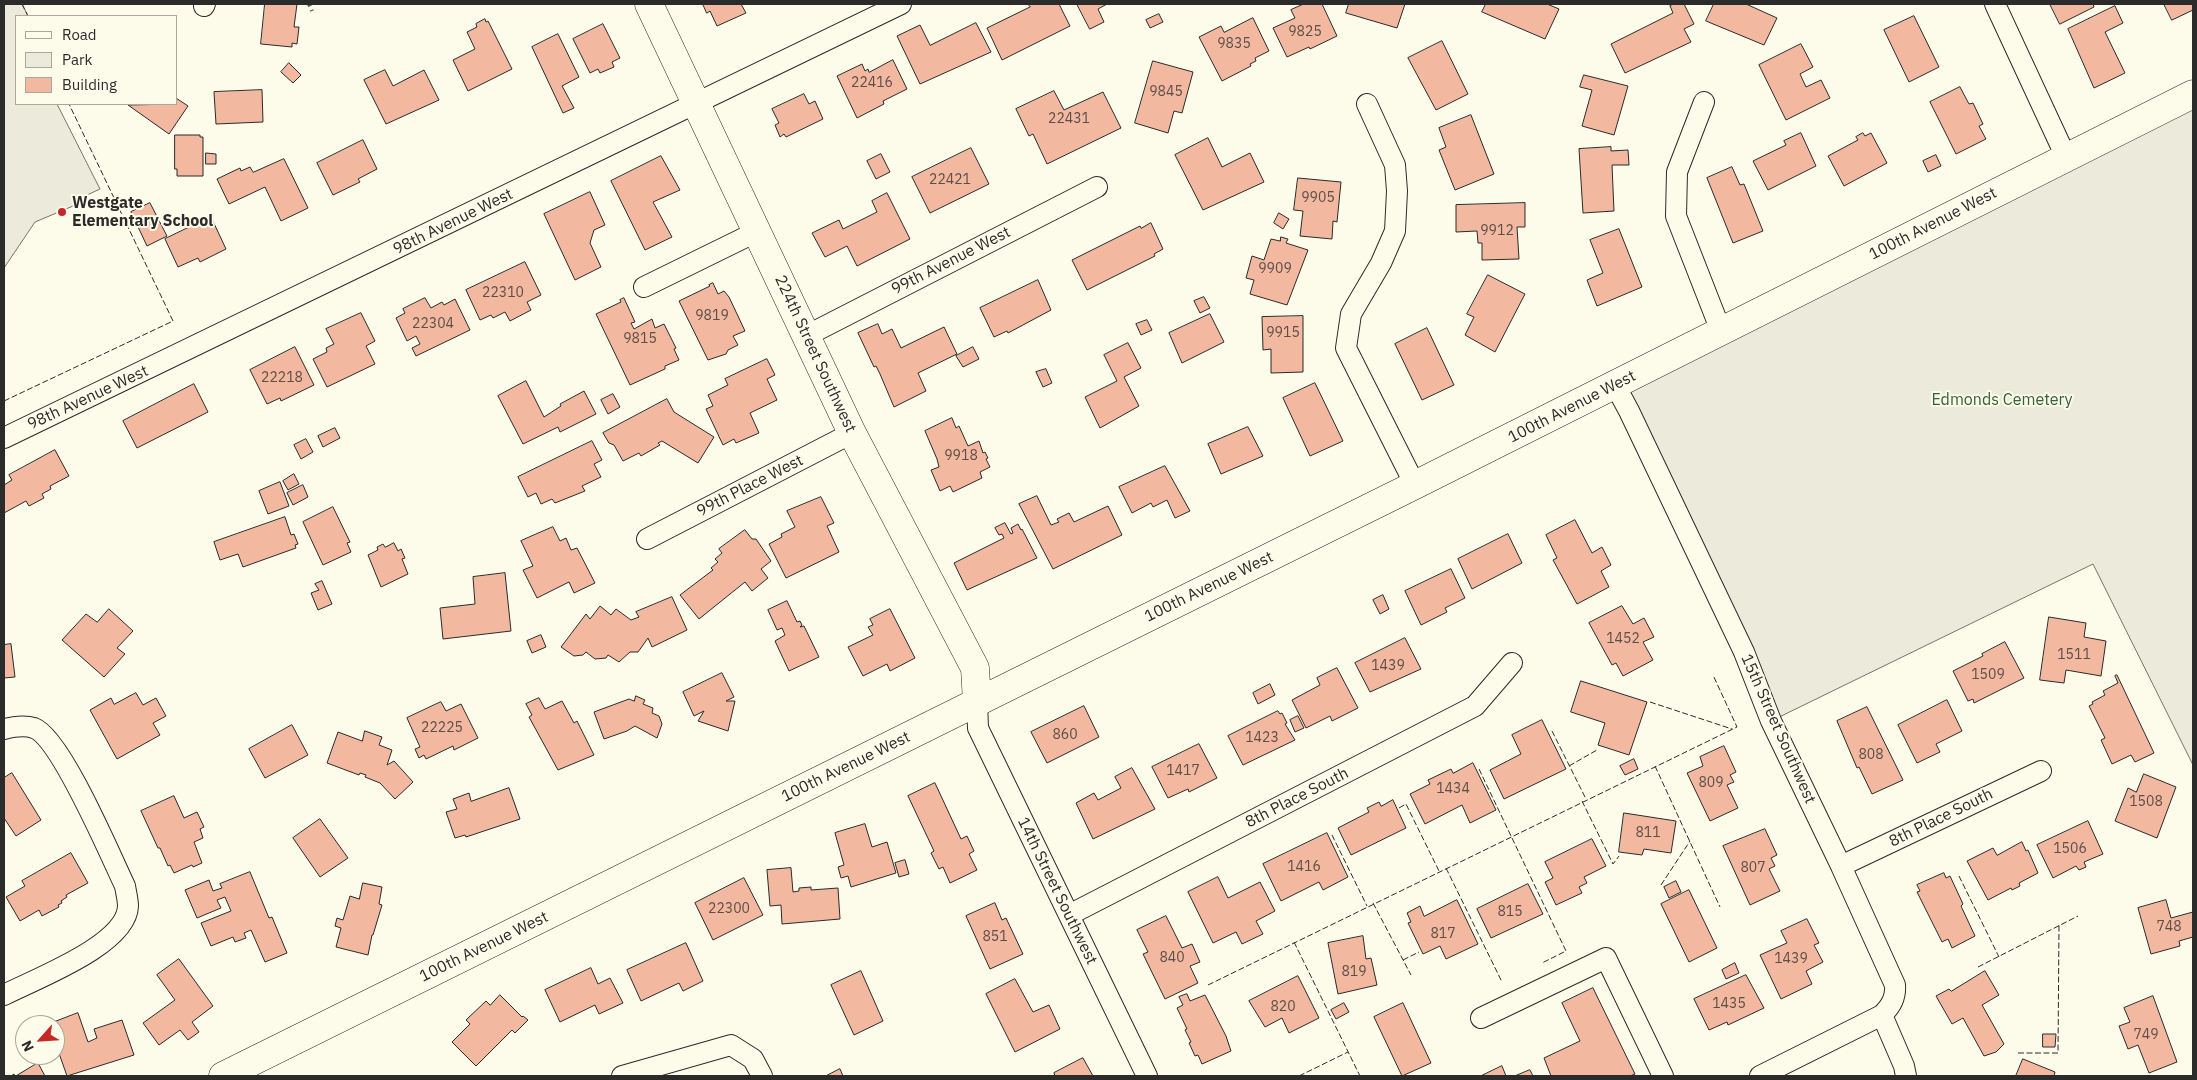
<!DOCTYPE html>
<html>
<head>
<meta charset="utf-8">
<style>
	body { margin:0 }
	#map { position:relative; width:2197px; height:1080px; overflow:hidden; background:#fdfbea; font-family:"IBM Plex Sans",sans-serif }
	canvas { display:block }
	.frame { position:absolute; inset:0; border:5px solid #2b2b2b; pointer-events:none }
	.legend { position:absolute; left:15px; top:15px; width:162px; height:90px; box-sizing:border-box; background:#fdfbea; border:1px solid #a9a89e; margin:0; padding:6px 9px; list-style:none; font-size:15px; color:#2b2b2b }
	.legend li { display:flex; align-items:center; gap:10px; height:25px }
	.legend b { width:25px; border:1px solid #a9a89e }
	.north { position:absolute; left:15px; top:1015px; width:50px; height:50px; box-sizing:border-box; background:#fdfbea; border:1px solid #a9a89e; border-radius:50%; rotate:244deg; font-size:14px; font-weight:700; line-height:20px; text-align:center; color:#2b2b2b }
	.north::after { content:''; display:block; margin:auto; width:18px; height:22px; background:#c62828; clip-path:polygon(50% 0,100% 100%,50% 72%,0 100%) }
</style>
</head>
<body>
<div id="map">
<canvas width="2197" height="1080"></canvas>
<div class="frame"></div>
<ul class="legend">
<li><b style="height:6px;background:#fdfbea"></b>Road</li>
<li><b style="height:14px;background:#ecebdb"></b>Park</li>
<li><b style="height:14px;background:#f2b8a0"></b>Building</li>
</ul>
<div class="north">N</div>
</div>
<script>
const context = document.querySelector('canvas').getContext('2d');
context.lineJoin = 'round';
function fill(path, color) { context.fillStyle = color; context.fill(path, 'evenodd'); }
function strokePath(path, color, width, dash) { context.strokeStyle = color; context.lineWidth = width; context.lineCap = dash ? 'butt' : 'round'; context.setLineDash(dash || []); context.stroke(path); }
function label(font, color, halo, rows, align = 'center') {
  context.font = font + ' "IBM Plex Sans",sans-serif'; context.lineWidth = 4; context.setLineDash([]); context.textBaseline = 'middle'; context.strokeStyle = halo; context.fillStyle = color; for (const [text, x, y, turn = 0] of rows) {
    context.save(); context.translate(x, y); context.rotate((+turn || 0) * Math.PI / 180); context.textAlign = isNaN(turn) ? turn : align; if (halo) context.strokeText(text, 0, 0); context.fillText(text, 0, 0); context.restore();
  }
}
const green = new Path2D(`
	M4,4H22L28,16H16V104H57L100,189L87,195L85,201L35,222L4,268Z
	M2193,94V765L2093,564L1771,721L1615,385Z`);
fill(green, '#ecebdb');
strokePath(green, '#74746e', 1);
const building = new Path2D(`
	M265,4H297L294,27H299L297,44L292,43V47L261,44Z
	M703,4H741L746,13L717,26L710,11L707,13Z
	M1028,4H1059L1070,26L1002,60L987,28L1030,7Z
	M1077,4H1107L1098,9L1104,22L1090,29Z
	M1304,4H1322L1337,36L1310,49L1309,47L1287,57L1273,28L1295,18L1291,10Z
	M1349,4H1405L1397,28L1346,13Z
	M1486,4H1547L1559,9L1545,39L1482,12Z
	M1674,4H1684L1694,24L1684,29L1691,42L1625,73L1611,44L1673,13L1670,6Z
	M1714,4H1746L1777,18L1764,45L1706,21Z
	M2050,4H2093L2094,7L2060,24Z
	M2164,4H2193V10L2172,20Z
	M2115,6L2123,23L2105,32L2125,73L2094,88L2068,29Z
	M1159,14L1163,22L1150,28L1146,20Z
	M1914,16L1939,67L1909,82L1884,30Z
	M1253,18L1269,51L1255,58L1256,61L1250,64L1251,66L1222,81L1199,37L1221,26L1224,32Z
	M485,19L486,22L488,21L512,69L468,91L453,60L475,49L467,32L477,27L476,24Z
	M976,23L991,52L920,84L897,36L920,25L930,45Z
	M603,24L620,58L612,62L614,67L600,73L598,69L590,73L573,39Z
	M558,34L579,77L562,86L574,108L563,113L532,47Z
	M1442,41L1468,94L1436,110L1408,58Z
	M1801,44L1813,67L1800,74L1806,87L1821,80L1830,98L1786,120L1759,65Z
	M893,60L907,89L883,101L884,104L857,118L837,76L862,64L865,71L868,69L869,72Z
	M1153,61L1193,72L1182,113L1174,111L1168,133L1135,123Z
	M289,63L301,75L293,83L281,72Z
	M385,70L393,86L424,70L439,100L386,124L364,80Z
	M1584,75L1628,86L1614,135L1582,126L1592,90L1580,87Z
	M1960,87L1969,104L1973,103L1983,124L1979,126L1986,139L1956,154L1930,102Z
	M262,90L263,122L216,124L214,92Z
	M1054,91L1064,110L1103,92L1121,128L1047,164L1033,134L1029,136L1016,109Z
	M804,94L809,104L815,101L823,119L786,137L784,134L780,137L775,125L779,123L772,109Z
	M176,98L188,106L169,134L128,105L176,104Z
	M1471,115L1494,174L1455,190L1439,150L1446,147L1439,128Z
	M1801,133L1816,166L1768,190L1753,161L1786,145L1784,141Z
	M1863,133L1865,136L1871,133L1887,163L1844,186L1828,156L1858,140L1856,137Z
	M175,135H200V137H203V176H177V169H175Z
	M1208,138L1222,167L1250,153L1264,182L1203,210L1175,155Z
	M363,140L377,169L358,179L360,182L333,195L317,163Z
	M1611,147V151L1628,150L1629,165H1612L1614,211L1583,213L1579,149Z
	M971,148L989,184L930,213L912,177Z
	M206,153L216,154V164H206Z
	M881,154L890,172L876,179L867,161Z
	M1936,155L1941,166L1928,172L1923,161Z
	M661,156L680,190L653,202L672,237L645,250L611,181Z
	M284,159L308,208L281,221L265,187L229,204L217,179L240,168L241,171L250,167L253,172Z
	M1732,167L1740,185L1744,184L1763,231L1733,243L1707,178Z
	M1298,178L1341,182L1337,222L1333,221L1332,239L1300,236L1303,211L1294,210Z
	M590,192L605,225L594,230L590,243L601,267L575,280L544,214Z
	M887,193L910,239L857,266L847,246L825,257L812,233L839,220L843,229L877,212L872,201Z
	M150,203L167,236L147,246L131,212Z
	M1525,203V227H1517L1519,259L1482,260V243H1478L1477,231L1456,232V205Z
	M1279,213L1289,219L1283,229L1274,223Z
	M211,217L226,249L200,262L198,258L178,267L165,239Z
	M1151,223L1163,249L1154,254L1155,256L1087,290L1072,260L1140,226L1141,228Z
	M1619,229L1642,287L1597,306L1587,280L1603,273L1590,240Z
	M1281,237L1288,239L1286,243L1308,250L1287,305L1250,294L1254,280L1246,278L1252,256L1264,260L1271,239L1280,241Z
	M525,262L541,295L527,302L531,310L510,321L505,312L493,318L491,315L480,320L466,290Z
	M1488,275L1525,294L1495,352L1465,335L1474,317L1467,314Z
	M1038,280L1051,310L1008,333L1007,331L994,337L980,308Z
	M713,283L718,294L724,291L729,297L745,331L733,336L738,345L728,350L726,354L708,360L679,301L710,286L709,285Z
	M1204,297L1210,308L1200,313L1194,301Z
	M425,298L431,308L442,302L444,305L455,299L470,330L416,356L412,348L420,344L416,336L407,341L396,318L405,313L403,309Z
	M624,298L635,322L631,323L634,329L652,319L655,328L664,324L676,348L674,349L679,360L665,366V369L630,385L596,314L621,302L620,300Z
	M361,313L375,341L366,346L375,364L327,387L313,359L327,352L326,348L334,344L326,329Z
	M1210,314L1224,342L1182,363L1169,333Z
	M1303,316V372L1271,373V349L1263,350L1262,317Z
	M1147,320L1152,330L1141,335L1136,324Z
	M878,324L882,334L892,329L901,348L944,327L957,354L918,373L926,391L894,407L880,374L876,366L874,367L858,333Z
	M1427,328L1454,385L1422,400L1395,344Z
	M1128,343L1141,368L1124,377L1139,406L1100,428L1085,397L1117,381L1104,355Z
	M295,347L314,385L281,401L280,398L267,404L250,370Z
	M973,347L979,359L963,367L956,356Z
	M767,359L775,375L767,379L777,400L750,413L759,433L736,443L734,439L723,445L706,409L713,406L708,395L728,385L725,379Z
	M1046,369L1052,383L1043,387L1036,372Z
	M526,381L544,417L561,406L560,404L584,391L596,414L560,432L558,427L523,444L498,396Z
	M1315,383L1343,441L1310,456L1283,398Z
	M194,384L208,412L137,448L123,421Z
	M613,394L620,407L608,414L601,400Z
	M667,399L674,412L714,437L698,463L662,441L658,443L660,445L641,456L639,453L623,461L614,445L609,443L603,433Z
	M952,418L956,428L959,426L968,446L979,441L983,453L985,452L988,458L986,459L990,467L980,472L982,478L953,492L950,486L940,491L931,470L939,467L937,459L925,431Z
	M1248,427L1263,456L1221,474L1208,444Z
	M335,428L340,438L323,447L318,436Z
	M306,439L313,452L301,459L294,445Z
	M592,441L602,460L594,464L601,477L582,486L585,491L555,503L552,499L541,504L536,493L528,497L518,477Z
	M55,450L69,476L50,486L51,489L42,494L44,498L29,506L26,501L4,513V485L12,480L9,475Z
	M1165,466L1190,511L1175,518L1167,500L1153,507L1151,503L1132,513L1119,487Z
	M294,474L299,484L288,490L283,481Z
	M280,482L289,506L268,514L259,491Z
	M303,485L308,497L293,505L287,493Z
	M1037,496L1051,525L1059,522L1057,519L1069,513L1074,522L1108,506L1122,535L1053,569L1019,504Z
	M821,497L834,523L827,526L839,552L786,578L769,544L782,537L781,534L795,527L787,511Z
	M333,507L350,542L347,543L351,552L323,565L303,522Z
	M285,517L291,535L294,534L298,544L295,545L296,548L243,567L238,554L220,560L214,542Z
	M1575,520L1592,553L1602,547L1611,565L1601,571L1609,587L1577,604L1553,560L1557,558L1546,535Z
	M1005,523L1011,534L1013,533L1011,528L1018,524L1021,530L1022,529L1037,558L967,590L954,563L1004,538L1002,534L999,535L995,528Z
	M553,527L560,541L566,538L571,550L577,548L595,583L574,593L569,582L537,598L523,570L533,566L521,541Z
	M745,530L752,539H756L771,561L761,569L768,578L752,591L745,582L699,619L680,595L713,570L711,568L718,562L715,559L722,553L719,549Z
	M1508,534L1522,563L1472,589L1458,559Z
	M394,543L398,551L401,549L405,558L402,559L408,574L381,587L368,555L378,550L377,547L383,544L385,547Z
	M1451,569L1465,598L1445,608L1447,612L1421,625L1405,591Z
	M505,573L511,631L443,639L440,608L475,604L473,577Z
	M322,581L332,604L318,610L311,593L319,590L315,584Z
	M1383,595L1389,609L1380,614L1373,600Z
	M672,597L687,630L652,647L648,638L638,652H630L619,662L608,655L606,658L595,659L586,652L583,655L574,656L561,647L586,614L590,619L600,606L611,615L616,609L631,620L639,617L636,612Z
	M787,601L797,622L800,621L802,625L800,627L804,626L819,657L789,671L775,641L785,635L782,628L777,630L768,610Z
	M1622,606L1633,624L1644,618L1654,637L1643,642L1653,660L1623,676L1616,663L1612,665L1589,623Z
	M109,609L133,631L117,648L125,654L104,677L62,640L86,614L97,622Z
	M890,609L915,658L890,671L887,664L863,676L848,647L873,635L868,627L873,625L870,619Z
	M2049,617L2086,623L2084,637L2106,641L2101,676L2066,670L2064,683L2040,680Z
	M541,635L546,647L532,653L527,641Z
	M1405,638L1421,669L1370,692L1355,663Z
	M2005,642L2024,678L1974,703L1973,699L1968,701L1953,671L1983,656L1982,654Z
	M11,644L15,677L4,678V645Z
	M1337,668L1358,708L1332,721L1330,716L1306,728L1292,700L1320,685L1317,678Z
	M722,673L734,697L726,701H735L728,731L698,721L704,711L694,716L683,692Z
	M2117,675L2154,753L2135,762L2131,755L2112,764L2101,740L2105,738L2089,706L2093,704L2092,702L2105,695L2103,691L2118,683L2115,676Z
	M1581,681L1647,702L1629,755L1598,745L1605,723L1571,712Z
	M1270,684L1275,695L1258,704L1253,693Z
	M136,693L143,705L156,698L166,716L153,723L160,735L117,759L90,710L111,698L114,704Z
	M636,696L645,700L643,704L653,708L652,713L659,716L662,724L657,738L635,726L627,731L604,739L594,712L629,699L634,701Z
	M539,698L545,709L562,701L574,723L577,721L594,755L558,770L529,717L532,715L526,704Z
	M1947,700L1962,731L1936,744L1940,752L1917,763L1898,725Z
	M441,702L446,711L461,704L478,738L454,750L453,746L426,759L424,755L419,758L415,749L420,747L407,718Z
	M1084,706L1099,737L1047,763L1031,732Z
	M1867,707L1903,780L1872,794L1859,767L1857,768L1837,721Z
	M1278,711L1280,714L1282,713L1287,723L1285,724L1295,740L1243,765L1228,736Z
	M1298,716L1304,728L1295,732L1290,720Z
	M1542,720L1566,769L1504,799L1490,770L1521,754L1512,735Z
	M292,725L308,755L265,778L249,749Z
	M365,731L382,737L379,745L392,750L387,765L394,761L413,782L395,799L380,783L365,777L366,775L360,773L359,775L327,763L338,732L362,741Z
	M1199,744L1217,778L1189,792L1188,789L1168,798L1152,767Z
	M1724,746L1736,772L1730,775L1734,782L1727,785L1738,808L1710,821L1687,773L1703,766L1700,757Z
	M1634,759L1638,769L1625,775L1620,766Z
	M1473,763L1496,810L1470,823L1462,805L1425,824L1410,794L1430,784L1428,780L1451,769L1453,773Z
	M1132,768L1155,809L1093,839L1076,803L1094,793L1098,800L1121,788L1115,777Z
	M12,773L41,820L16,836L4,818V778Z
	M2144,774L2176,787L2157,838L2115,821L2128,788L2136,792Z
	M935,783L961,839L967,836L974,851L969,854L977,870L950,883L943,867L939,869L931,853L934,851L908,796Z
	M509,788L520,819L466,837L465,835L455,838L446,812L457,809L453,799L469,793L471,801Z
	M174,796L184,818L197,812L204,827L200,829L203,838L194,842L202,863L193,867L192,865L174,873L170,865L168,866L160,848H158L141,811Z
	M1393,800L1406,828L1351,855L1338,828L1369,812L1367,808L1379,802L1381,806Z
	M1624,813L1676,821L1671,853L1644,849L1642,855L1619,852Z
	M320,819L348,858L320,877L293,838Z
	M2088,821L2103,854L2084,862L2086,867L2079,870L2076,866L2053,878L2037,845Z
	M865,824L872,847L887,842L896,873L851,887L848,876L841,878L838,867L844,865L835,833Z
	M1765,829L1777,855L1771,858L1775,866L1769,869L1780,891L1750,905L1723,846Z
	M1327,833L1348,877L1323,890L1319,882L1281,901L1263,864Z
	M1592,839L1606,866L1584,877L1587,883L1579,887L1582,893L1556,905L1545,882L1553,878L1545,862Z
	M2022,842L2026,851L2028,850L2038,873L2019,883L2020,886L2012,890L2011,888L1988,900L1967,861L1993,848L1997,855Z
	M71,853L88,883L66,895L67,897L61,901L62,903L58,905L59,907L42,916L39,910L20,921L6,897L25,886L22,881Z
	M905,860L909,874L899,877L895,863Z
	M791,868L793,892L799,891V888L811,887V890L838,888L840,919L782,924L781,905L770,906L767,870Z
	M250,872L269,918L272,917L287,953L265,962L251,930L244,933L246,938L235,942L233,937L211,946L201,923L231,911L225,897L217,900L221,908L197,918L185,890L209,880L213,891L222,888L220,884Z
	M1944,873L1946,878L1950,876L1963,904L1961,906L1975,936L1952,948L1948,939L1942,942L1917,892L1920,891L1917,885Z
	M1218,877L1228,898L1260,882L1275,911L1256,921L1263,934L1242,944L1236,932L1213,943L1188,892Z
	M744,878L763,915L713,940L695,903Z
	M1676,881L1681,892L1669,898L1664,887Z
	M363,883L382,887L379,904L382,905L373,935H372L368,955L336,947L341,928L335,926L337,918L343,920L350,896L359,899Z
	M1528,884L1543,914L1491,938L1477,909Z
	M1689,890L1717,948L1689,962L1661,904Z
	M1457,900L1478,944L1446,959L1440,946L1423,954L1408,923L1411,922L1407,913L1420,906L1424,916Z
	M2166,900L2171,918L2193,912V937L2179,941L2180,946L2151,954L2138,908Z
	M995,903L1002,920L1006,918L1023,954L990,969L966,916Z
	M1166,916L1182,948L1192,944L1200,962L1190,966L1198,983L1165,999L1143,954L1148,952L1137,930Z
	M1807,919L1819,943L1814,945L1823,962L1806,971L1812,984L1781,999L1760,955L1787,943L1781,931Z
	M1363,936L1366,959L1371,958L1377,985L1338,994L1328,943Z
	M686,943L703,981L683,991L679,983L641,1001L627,970Z
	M179,959L213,1006L192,1022L199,1032L188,1040L180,1030L159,1045L143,1023L175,1000L157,975Z
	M1735,963L1739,973L1726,979L1722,970Z
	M591,968L598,984L610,978L623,1003L599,1014L595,1005L560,1022L545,990Z
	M861,971L883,1021L854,1035L831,985Z
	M1985,971L1999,995L1982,1005L2004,1044L1996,1052L1984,1056L1963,1018L1952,1024L1936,996L1949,989L1951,991Z
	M1746,975L1764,1008L1728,1025L1727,1022L1709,1030L1694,999Z
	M1298,976L1319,1018L1289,1033L1282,1018L1265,1027L1249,1001Z
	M1015,979L1033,1012L1049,1005L1060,1029L1015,1052L986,994Z
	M1593,988L1635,1074L1630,1076H1551L1544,1058L1580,1041L1562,1003Z
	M1187,994L1190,1001L1205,995L1226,1036L1231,1051L1202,1064L1198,1055L1195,1056L1189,1043L1191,1042L1185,1030L1187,1029L1177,1008L1183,1005L1179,997Z
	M500,995L522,1017L523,1016L528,1020L515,1033L512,1030L476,1066L452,1042L470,1024L466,1020L486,1001L490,1005Z
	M2153,996L2177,1062L2149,1073L2138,1045L2128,1049L2119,1026L2130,1022L2124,1008Z
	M1344,1003L1349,1012L1336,1019L1331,1010Z
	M1403,1003L1431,1063L1402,1076L1374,1017Z
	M78,1013L88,1042L97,1038L94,1029L122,1020L134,1055L67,1076L55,1042V1025L49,1024Z
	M2043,1034H2056L2055,1047H2043Z
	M1083,1058L1093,1076H1055L1054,1073Z
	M2023,1059L2055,1072L2054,1076H2016Z
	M38,1063L45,1076H11L14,1074L15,1076Z
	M1502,1066L1506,1076H1481Z
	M840,1069L843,1076H826Z
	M1530,1070L1533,1076H1515Z`);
fill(building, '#f2b8a0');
strokePath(building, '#2b2b2b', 1);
const street = new Path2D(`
	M1995,4L2066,157
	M204,6L205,4
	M1704,102L1677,172L1676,216L1721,331
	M1367,104L1395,165L1397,191L1395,231L1381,263L1351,314L1346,348L1415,485
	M644,287L756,232
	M806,336L1097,187
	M1615,385L1629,411L1744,652L1771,721L1841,866L1895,985C1896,998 1891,1006 1882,1015L1760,1076
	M4,438L901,4
	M647,539L852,433
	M977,702L978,728L1147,1076
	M4,729C12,727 25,725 34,728C61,738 111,857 125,886C126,892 128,900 128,906C127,945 35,979 4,995
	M1841,866L2041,771
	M1069,915L1475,706L1512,663
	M1882,1015L1904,1066L1906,1076
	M1481,1018L1606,958L1663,1076
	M622,1076L731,1045L753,1059L762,1076`);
const secondary = new Path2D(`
	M649,4L852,433L975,668L977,702
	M223,1076L1415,485L2193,94`);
strokePath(street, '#2b2b2b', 22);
strokePath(secondary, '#2b2b2b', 29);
strokePath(street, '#fdfbea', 20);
strokePath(secondary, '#fdfbea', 28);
strokePath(new Path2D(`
	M309,4L312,11`), '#34623c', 4, [2.5, 4]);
strokePath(new Path2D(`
	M22,4L28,16
	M4,401L173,321L69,104
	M1650,702L1732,729
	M1552,731L1586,799
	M1569,766L1597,750
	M1655,766L1720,907
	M1479,769L1566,951L1542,963
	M1582,801L1613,864L1619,856
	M1399,808L1406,804L1439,871
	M1332,835L1367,906
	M1446,868L1502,982
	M1959,876L1999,957
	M1661,885L1690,841
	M1373,903L1411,975
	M1294,942L1360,1076
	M1403,960L1419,952
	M1978,967L2078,916
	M1208,985L1737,727L1713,675
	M2018,1053H2058L2059,925
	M1299,1076L1348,1052`), '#2b2b2b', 1, [6, 2.5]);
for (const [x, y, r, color] of [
	[62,212,5,"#c62828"]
]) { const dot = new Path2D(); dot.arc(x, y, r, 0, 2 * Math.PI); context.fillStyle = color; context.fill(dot); strokePath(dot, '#fdfbea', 2); }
label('14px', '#5d4e48', null, [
	["9825",1305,32],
	["9835",1234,44],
	["22416",872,83],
	["9845",1166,92],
	["22431",1069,119],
	["22421",950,180],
	["9905",1318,198],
	["9912",1497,231],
	["9909",1275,269],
	["22310",503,293],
	["9819",712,316],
	["22304",433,324],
	["9915",1283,333],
	["9815",640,339],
	["22218",282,378],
	["9918",961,456],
	["1452",1623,639],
	["1511",2074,655],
	["1439",1388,666],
	["1509",1988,675],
	["22225",442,728],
	["860",1065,735],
	["1423",1262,738],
	["808",1871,755],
	["1417",1183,771],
	["809",1711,783],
	["1434",1453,789],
	["1508",2146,802],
	["811",1648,833],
	["1506",2070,849],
	["1416",1304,867],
	["807",1753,868],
	["22300",729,909],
	["815",1510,912],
	["748",2169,927],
	["817",1443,934],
	["851",995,937],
	["840",1172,958],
	["1439",1791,959],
	["819",1354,972],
	["1435",1729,1004],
	["820",1283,1007],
	["749",2146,1035]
]);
label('bold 16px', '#2b2b2b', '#fdfbea', [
	["Westgate",72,203],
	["Elementary School",72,221]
], 'left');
label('16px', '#2b2b2b', '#fdfbea', [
	["98th Avenue West",453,222,-26],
	["100th Avenue West",1933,224,-27],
	["99th Avenue West",951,261,-27],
	["224th Street Southwest",815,354,65],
	["98th Avenue West",88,398,-25],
	["100th Avenue West",1572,407,-27],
	["99th Place West",750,486,-27],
	["100th Avenue West",1209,587,-26],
	["15th Street Southwest",1778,729,66],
	["100th Avenue West",846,767,-26],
	["8th Place South",1297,798,-27],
	["8th Place South",1941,818,-26],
	["14th Street Southwest",1057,891,64],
	["100th Avenue West",484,947,-26]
]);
label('16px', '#34623c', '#fdfbea', [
	["Edmonds Cemetery",2002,400]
]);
</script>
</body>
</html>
